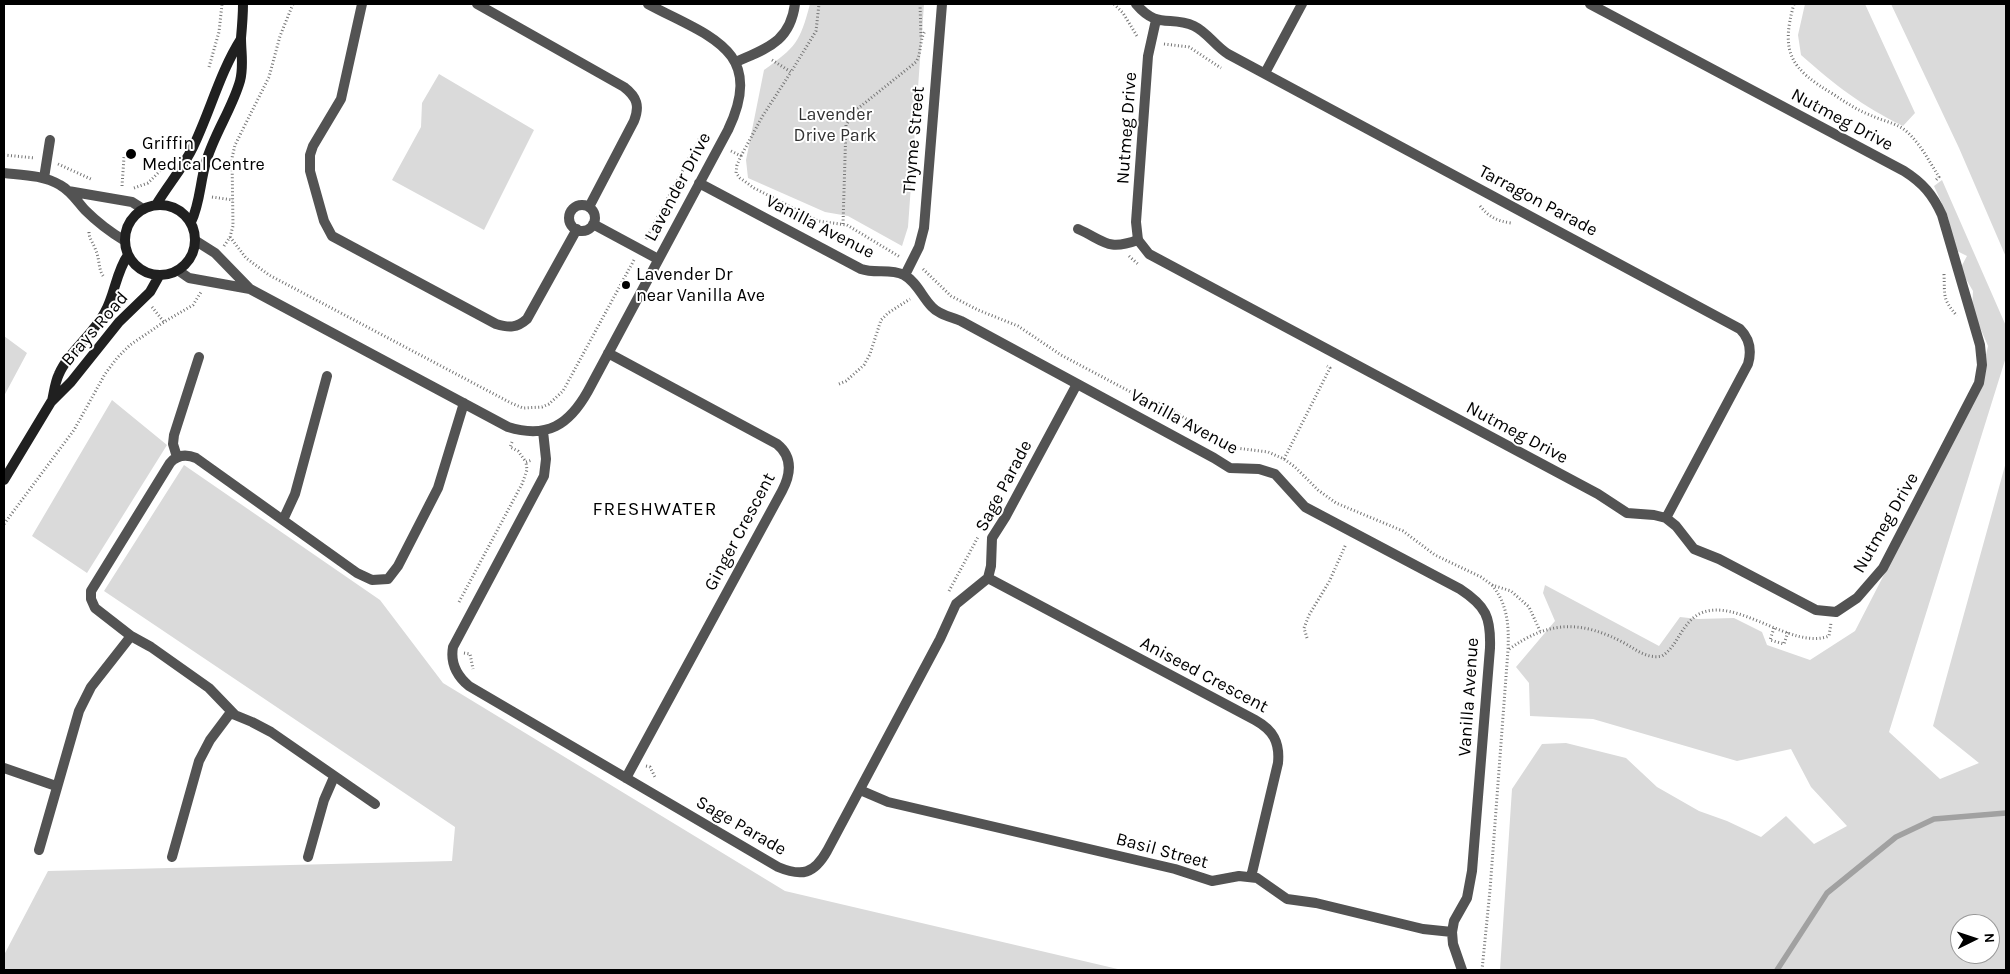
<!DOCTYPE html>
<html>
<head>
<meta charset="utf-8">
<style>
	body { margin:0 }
	#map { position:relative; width:2010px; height:974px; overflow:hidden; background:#fff; font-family:Karla,sans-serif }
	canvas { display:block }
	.frame { position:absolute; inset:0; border:5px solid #000; pointer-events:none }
	.north { position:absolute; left:1950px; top:914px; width:50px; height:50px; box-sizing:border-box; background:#fff; border:1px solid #999; border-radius:50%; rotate:86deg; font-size:14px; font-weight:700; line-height:20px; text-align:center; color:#000 }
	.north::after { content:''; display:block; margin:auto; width:18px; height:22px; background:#000; clip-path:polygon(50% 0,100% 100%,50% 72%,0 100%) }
</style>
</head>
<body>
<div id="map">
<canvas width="2010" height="974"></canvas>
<div class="frame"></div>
<div class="north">N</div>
</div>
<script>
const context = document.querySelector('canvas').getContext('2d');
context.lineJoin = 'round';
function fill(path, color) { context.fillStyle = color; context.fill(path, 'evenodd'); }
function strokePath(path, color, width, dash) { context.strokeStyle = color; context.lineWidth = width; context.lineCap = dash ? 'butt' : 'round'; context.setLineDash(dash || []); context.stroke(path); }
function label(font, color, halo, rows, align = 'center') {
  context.font = font + ' Karla,sans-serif'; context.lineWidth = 4; context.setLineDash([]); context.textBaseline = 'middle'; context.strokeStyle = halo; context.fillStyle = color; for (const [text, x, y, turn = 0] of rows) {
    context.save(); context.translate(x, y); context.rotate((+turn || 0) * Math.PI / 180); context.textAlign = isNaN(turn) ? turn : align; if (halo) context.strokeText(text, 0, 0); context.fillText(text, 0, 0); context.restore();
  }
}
fill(new Path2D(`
	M810,4H924L908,227L902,246L848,216L825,212L748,178L746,160L764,70C796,47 800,42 810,4Z
	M1805,4H1865L1915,113L1903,126C1862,106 1835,85 1801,55L1798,35Z
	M1891,4H2006V257L1959,148Z
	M439,74L534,130L484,230L392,180L421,127L422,103Z
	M1942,180L2006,326V357L1889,732L1940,779L1979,763L1933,726L2006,462V970H1500L1512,789L1542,744L1566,743L1626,758L1657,787L1699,811L1727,821L1761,837L1786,816L1814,844L1847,826L1811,787L1791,749L1737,761L1593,719L1530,716L1529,683L1516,667L1555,621L1543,593L1545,585L1659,646L1680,617L1698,619L1734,618L1762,632L1767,645L1810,660L1855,631L1977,394L1988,346L1972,309L1973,291L1960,269L1967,256L1955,250L1948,217L1934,186ZM1960,924H1990V954H1960Z
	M4,336L27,353L4,396Z
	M112,400L167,445L87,573L32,536Z
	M184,465L380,600L443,683L785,891L1122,970H4V955L48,871L452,861L455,827L104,591Z`), '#dadada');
strokePath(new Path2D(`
	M1777,970L1827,893L1896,837L1934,819L2006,813`), '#a1a1a1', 5.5);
strokePath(new Path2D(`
	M920,4L921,37
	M1114,4L1123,13L1137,36
	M1794,4C1780,53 1791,69 1833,94C1845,102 1857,110 1870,115C1880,120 1892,122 1902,128C1918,139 1929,161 1939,177L1935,181
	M1164,44L1189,47L1221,68
	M772,60L791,72L816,31L819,4
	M209,67L219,32L222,4
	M731,151L741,156L737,165L736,173L740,178L754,188L818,221L847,225L900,257
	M4,155L35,158
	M741,156L762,117L791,72
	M58,164L93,180
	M122,186L124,157
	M134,188L148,183L161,170
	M212,197L233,200
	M1480,206C1489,217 1497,221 1511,223
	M843,224L846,125L856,110L916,62C922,52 919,41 925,31
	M89,232C89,239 94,244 96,251C100,260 98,270 104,277
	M230,237L246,258L269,275L511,403L523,408L542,407L549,404L563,391L634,260
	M646,239L702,134L708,138
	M224,246L230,237L233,226L232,158L235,145L269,77L280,36L293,4
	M1129,256L1139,265
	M923,269L951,296L978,310L1018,326L1061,355L1142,398L1164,405L1221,441L1236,448L1268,452L1284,459L1295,467L1318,490L1336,503L1403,531L1435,555L1481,577L1492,585L1511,591L1529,607L1540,631
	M1944,274C1945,297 1942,298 1957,316
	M152,307L164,322L193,305L201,292
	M839,384L846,381L864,365L870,354L881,320L888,313L910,299
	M512,442L510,447L518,451L526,462L532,460
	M1284,459L1330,368L1327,366
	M4,524L74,430L105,374L117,358L130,345L164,322
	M1492,585C1508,605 1509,626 1508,650C1549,620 1582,620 1626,644C1638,651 1648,659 1662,656C1678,646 1681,624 1699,614C1736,595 1792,651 1829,636L1831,623
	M949,591L978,537
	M459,602L522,484L527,470L526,462
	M1774,628L1770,640L1784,644L1788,632
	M1307,638L1304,628L1309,615L1329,582L1346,544
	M464,653L470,654L473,669
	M646,766L650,767L655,777
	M1482,970L1490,890L1508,650`), '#757575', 3, [1, 2.5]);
strokePath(new Path2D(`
	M44,178L50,140
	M1078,229C1105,241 1107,251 1138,240`), '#535353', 10);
strokePath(new Path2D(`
	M362,4L341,99L313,146L310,155V171L324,221L332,236L496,324C509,328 517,328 527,319L577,229
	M477,4L624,87C637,97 640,106 634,121L589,207
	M1136,4C1158,30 1170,15 1194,26C1207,32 1215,46 1228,54L1740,329C1750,339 1752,350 1748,364L1666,518
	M1156,20L1148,56L1136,222L1138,240L1149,254L1598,494L1627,513L1654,515L1666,518L1676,526L1694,549L1719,559L1816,610L1836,612L1857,598L1883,568L1979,383L1982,365L1980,345L1942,215C1933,195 1923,183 1904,171L1590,4
	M736,62C767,48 790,42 795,4
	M1265,73L1302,4
	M4,173C23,175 43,175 60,185C71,191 77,201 85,210C97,222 110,232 125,241
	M699,183L861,269C875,274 890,268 904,275C917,282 922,297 932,307C939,315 952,317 961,321L1214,458L1230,468L1259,469L1275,474L1305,507L1460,589C1486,606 1491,617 1490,648L1472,871L1467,898L1454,921L1452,932L1453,944L1462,970
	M68,191L132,202L143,209
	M569 218a13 13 0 1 1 26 0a13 13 0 1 1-26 0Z
	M593,224L658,259
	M196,241L215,253L250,289
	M179,271L189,278L250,289L508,427C547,439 569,425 588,391L728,130C767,49 707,36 648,4
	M905,275L919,247L924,228L942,4
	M608,353L777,444C793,457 791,474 782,491L626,778
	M543,431L546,459L544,476L453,647C450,664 457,676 469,686L778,867C802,877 814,874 827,851L940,639L956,604L988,578L991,566L992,538L1006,516L1077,384
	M177,457L173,444L174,435L199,357
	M283,520L295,494L327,376
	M988,578L1255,720C1273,730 1280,742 1278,763L1251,877
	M4,768L56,786
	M860,790L888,802L1175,869L1212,881L1239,876L1257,878L1287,899L1316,903L1423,929L1452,932
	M375,804L271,732L252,722L235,715L209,688L151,647L131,636L95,608L91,599V591L170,463C177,455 186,454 196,458L357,573L372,580L388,579L398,566L438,488L464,403
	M39,850L79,711L91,687L131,636
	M172,857L199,761L210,740L231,712
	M308,857L324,800L334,777`), '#535353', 10);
strokePath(new Path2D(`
	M125 240a35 35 0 1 1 70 0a35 35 0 1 1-70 0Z
	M156,205C168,185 183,168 193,147C210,112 220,72 241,39
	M191,222C200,204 200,182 206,162C214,134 232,109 240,81C244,66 241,53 241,38C242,27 243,15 243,4
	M52,401C54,392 55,382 59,374C69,351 93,335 105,312C115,294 116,272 128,255
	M4,480L51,402L71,382L119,322L150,292L159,276`), '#202020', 10);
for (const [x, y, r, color] of [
	[131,154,6,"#000"],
	[626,285,5,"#000"]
]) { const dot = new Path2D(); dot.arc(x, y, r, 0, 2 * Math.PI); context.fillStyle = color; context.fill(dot); strokePath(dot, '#fff', 2); }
label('18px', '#313131', '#fff', [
	["Lavender",835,115],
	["Drive Park",835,136]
]);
label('18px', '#000', '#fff', [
	["Nutmeg Drive",1842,120,28],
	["Nutmeg Drive",1127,128,-86],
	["Thyme Street",914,140,-85],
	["Lavender Drive",678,187,-62],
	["Tarragon Parade",1538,201,28],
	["Vanilla Avenue",820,227,27],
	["Brays Road",95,329,-49],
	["Vanilla Avenue",1184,422,28],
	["Nutmeg Drive",1517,433,28],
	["Sage Parade",1004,486,-62],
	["Nutmeg Drive",1886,523,-60],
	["Ginger Crescent",740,532,-62],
	["Aniseed Crescent",1204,675,28],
	["Vanilla Avenue",1469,697,-86],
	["Sage Parade",741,826,30],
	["Basil Street",1162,851,15]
]);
label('18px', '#000', '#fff', [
	["Griffin",142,144],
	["Medical Centre",142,165],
	["Lavender Dr",636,275],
	["near Vanilla Ave",636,296]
], 'left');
context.letterSpacing = '1px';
label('19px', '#000', '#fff', [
	["FRESHWATER",655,510]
]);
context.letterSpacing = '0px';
</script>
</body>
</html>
